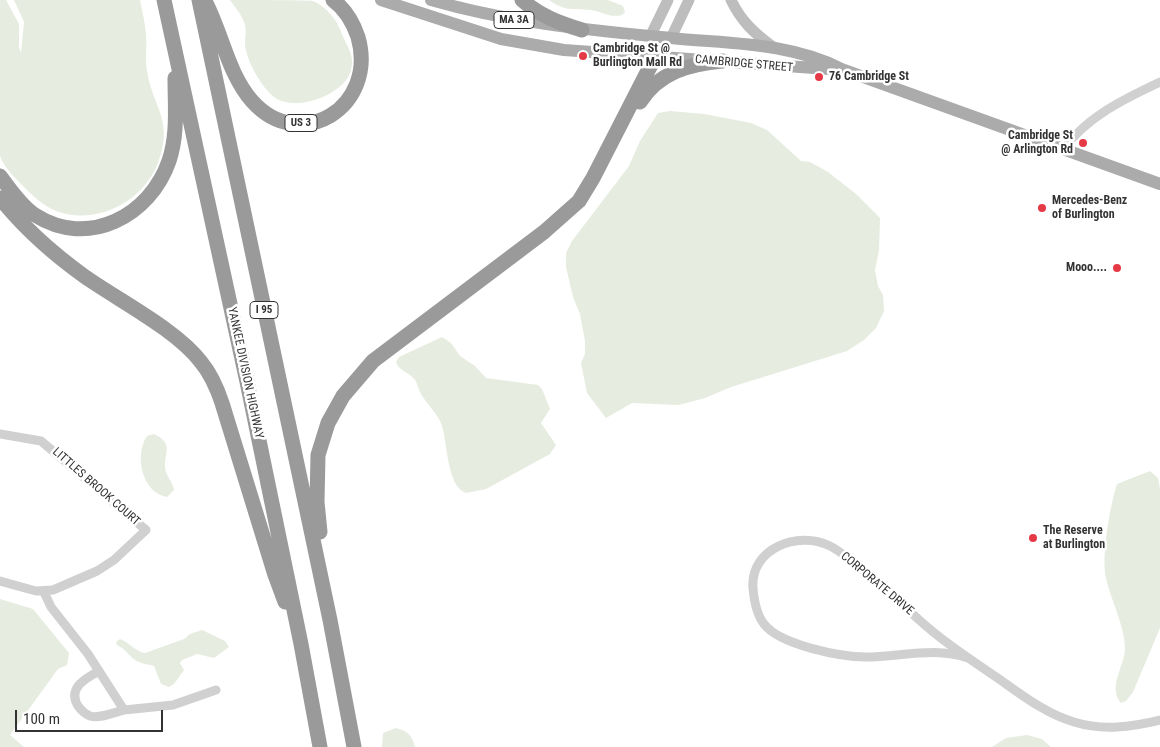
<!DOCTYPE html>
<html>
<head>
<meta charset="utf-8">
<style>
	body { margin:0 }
	#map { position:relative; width:1160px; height:747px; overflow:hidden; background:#fff; font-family:"Roboto Condensed",sans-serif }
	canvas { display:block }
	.scale { position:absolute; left:15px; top:710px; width:148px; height:22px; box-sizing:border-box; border:2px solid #333; border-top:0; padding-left:6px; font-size:15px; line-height:18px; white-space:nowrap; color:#333; -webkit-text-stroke:4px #fff; paint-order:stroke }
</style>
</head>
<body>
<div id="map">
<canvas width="1160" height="747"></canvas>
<div class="scale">100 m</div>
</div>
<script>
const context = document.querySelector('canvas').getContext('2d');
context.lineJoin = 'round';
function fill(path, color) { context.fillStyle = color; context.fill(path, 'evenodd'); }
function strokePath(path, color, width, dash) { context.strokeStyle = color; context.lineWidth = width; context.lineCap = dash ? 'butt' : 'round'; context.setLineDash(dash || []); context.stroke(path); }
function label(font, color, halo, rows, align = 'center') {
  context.font = font + ' "Roboto Condensed",sans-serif'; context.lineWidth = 5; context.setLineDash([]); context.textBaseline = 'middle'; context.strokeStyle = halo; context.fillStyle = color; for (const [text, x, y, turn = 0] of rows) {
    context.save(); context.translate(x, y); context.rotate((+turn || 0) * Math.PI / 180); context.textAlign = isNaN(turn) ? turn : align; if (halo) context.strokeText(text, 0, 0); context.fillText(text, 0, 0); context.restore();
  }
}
fill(new Path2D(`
	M0,0H6L19,24V47L21,53L24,22L14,0H140C142,11 145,22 146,34C147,46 145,59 147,71C153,109 174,119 158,163C143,202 96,226 56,211C43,206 32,195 23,186C15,178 3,166 0,156C0,144 0,126 0,114C0,76 0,38 0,0Z
	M230,0C245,0 303,0 313,1C327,7 337,20 342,34C347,47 355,55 351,70C345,95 295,113 274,97C261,86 247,62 245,45C245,37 247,29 244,22C241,14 235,7 230,0Z
	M549,0H608L623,6L625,12L622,15C610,18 603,12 591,10C573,8 565,12 549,0Z
	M670,111L704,114L751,123L767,130L801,161L810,162L828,172L856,194L880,218L879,250L875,270L878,286L883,295L884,311L876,328L864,340L847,351L731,387L705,398L679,405L632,403L606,418L587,393L581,363L585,354V341L580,314L573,297L566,267V253L572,241L629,166L640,141L658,113Z
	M442,337L451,343L460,356L475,366L486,378L538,385L542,389L550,409L541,423L556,445L550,454L486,489L466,493C446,486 448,441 441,423C436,412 427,404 421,394C418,389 418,384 415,380C409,372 399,371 396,362L399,357Z
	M154,434C177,445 161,455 166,472C168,478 173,483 174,490L167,497C142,493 134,455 147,436Z
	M1150,471L1158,478L1160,489V628L1133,692L1126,701L1121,703C1107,687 1125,666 1125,648C1125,627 1111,600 1106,578C1101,556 1110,506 1117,484Z
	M0,599L33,609L69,653L67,665L58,669L10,735L24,747H0Z
	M202,630L225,641L229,647L214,658L197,654L182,660L180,663L184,670L174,684L169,687L161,684L154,666C147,664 142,664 135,660C128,655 127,650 117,645L116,642L120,639C129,642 136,652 145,653L184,639L190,634Z
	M396,728C408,731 412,735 415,747H382L383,733Z
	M1027,735L1042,739L1051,747H992L1006,738Z`), '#e6ecdf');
strokePath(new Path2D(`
	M1064,149C1086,117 1126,98 1160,82
	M0,434L41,441L146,530L114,560L97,571L53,590L36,591L0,581
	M44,592L51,607L88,654L124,710L173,705L216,690
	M968,658C935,646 900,657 866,657C841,657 780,645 764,624C757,615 754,600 753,588C750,549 797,530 830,546C841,551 850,561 860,568C880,584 899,601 917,618C942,641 971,660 999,679C1022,695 1046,714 1074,722C1103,731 1131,727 1160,720
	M99,671C86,678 67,688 78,706C81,710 85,714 90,716C100,719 115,712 124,710`), '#d0d0d0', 9);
strokePath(new Path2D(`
	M731,0C741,21 754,33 773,47
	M651,35L668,0
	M671,38L689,0`), '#bdbdbd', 11);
strokePath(new Path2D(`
	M381,0L501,39L564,50L842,70
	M431,0C510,23 589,30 671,38C730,44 790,42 844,70L1160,184`), '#ababab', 12);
strokePath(new Path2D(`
	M164,0L247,382L301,644L320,747
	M199,0L330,620L354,747
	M522,0C540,16 559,23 582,30
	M205,1C222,33 228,74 252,101C300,155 378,107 358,37C353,22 345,9 333,0
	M640,102C659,72 689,64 723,61
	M0,176C10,189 21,206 35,215C88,249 150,216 169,161C178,135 175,106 175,78
	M0,198C24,228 52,253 84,276C118,300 177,330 201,362C211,374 217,388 222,403L275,575L285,602
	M320,532L317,502L318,455L328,423L343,396L373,361L544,232L579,201L593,178L655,57`), '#9a9a9a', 15);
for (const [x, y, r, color] of [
	[583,56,5,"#e63946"],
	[819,77,5,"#e63946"],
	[1083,143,5,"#e63946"],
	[1042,208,5,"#e63946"],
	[1117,268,5,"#e63946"],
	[1033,538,5,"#e63946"]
]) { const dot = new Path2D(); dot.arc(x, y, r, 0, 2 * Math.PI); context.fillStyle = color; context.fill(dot); strokePath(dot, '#fff', 2); }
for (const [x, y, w] of [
	[514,20,40],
	[301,123,32],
	[264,310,28]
]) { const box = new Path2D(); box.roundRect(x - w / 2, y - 8.5, w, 17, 4); context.fillStyle = '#fff'; context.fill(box); strokePath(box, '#333', 1); }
label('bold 11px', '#333', null, [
	["MA 3A",514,20],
	["US 3",301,123],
	["I 95",264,310]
]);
label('bold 12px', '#333', '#fff', [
	["Cambridge St @",593,49],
	["Burlington Mall Rd",593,63],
	["76 Cambridge St",829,77],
	["Cambridge St",1073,136,"right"],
	["@ Arlington Rd",1073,150,"right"],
	["Mercedes-Benz",1052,201],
	["of Burlington",1052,215],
	["Mooo....",1107,268,"right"],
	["The Reserve",1043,531],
	["at Burlington",1043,545]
], 'left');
label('12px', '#333', '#fff', [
	["CAMBRIDGE STREET",744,64,5],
	["YANKEE DIVISION HIGHWAY",245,373,78],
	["LITTLES BROOK COURT",96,487,41],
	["CORPORATE DRIVE",877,584,40]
]);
</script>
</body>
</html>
